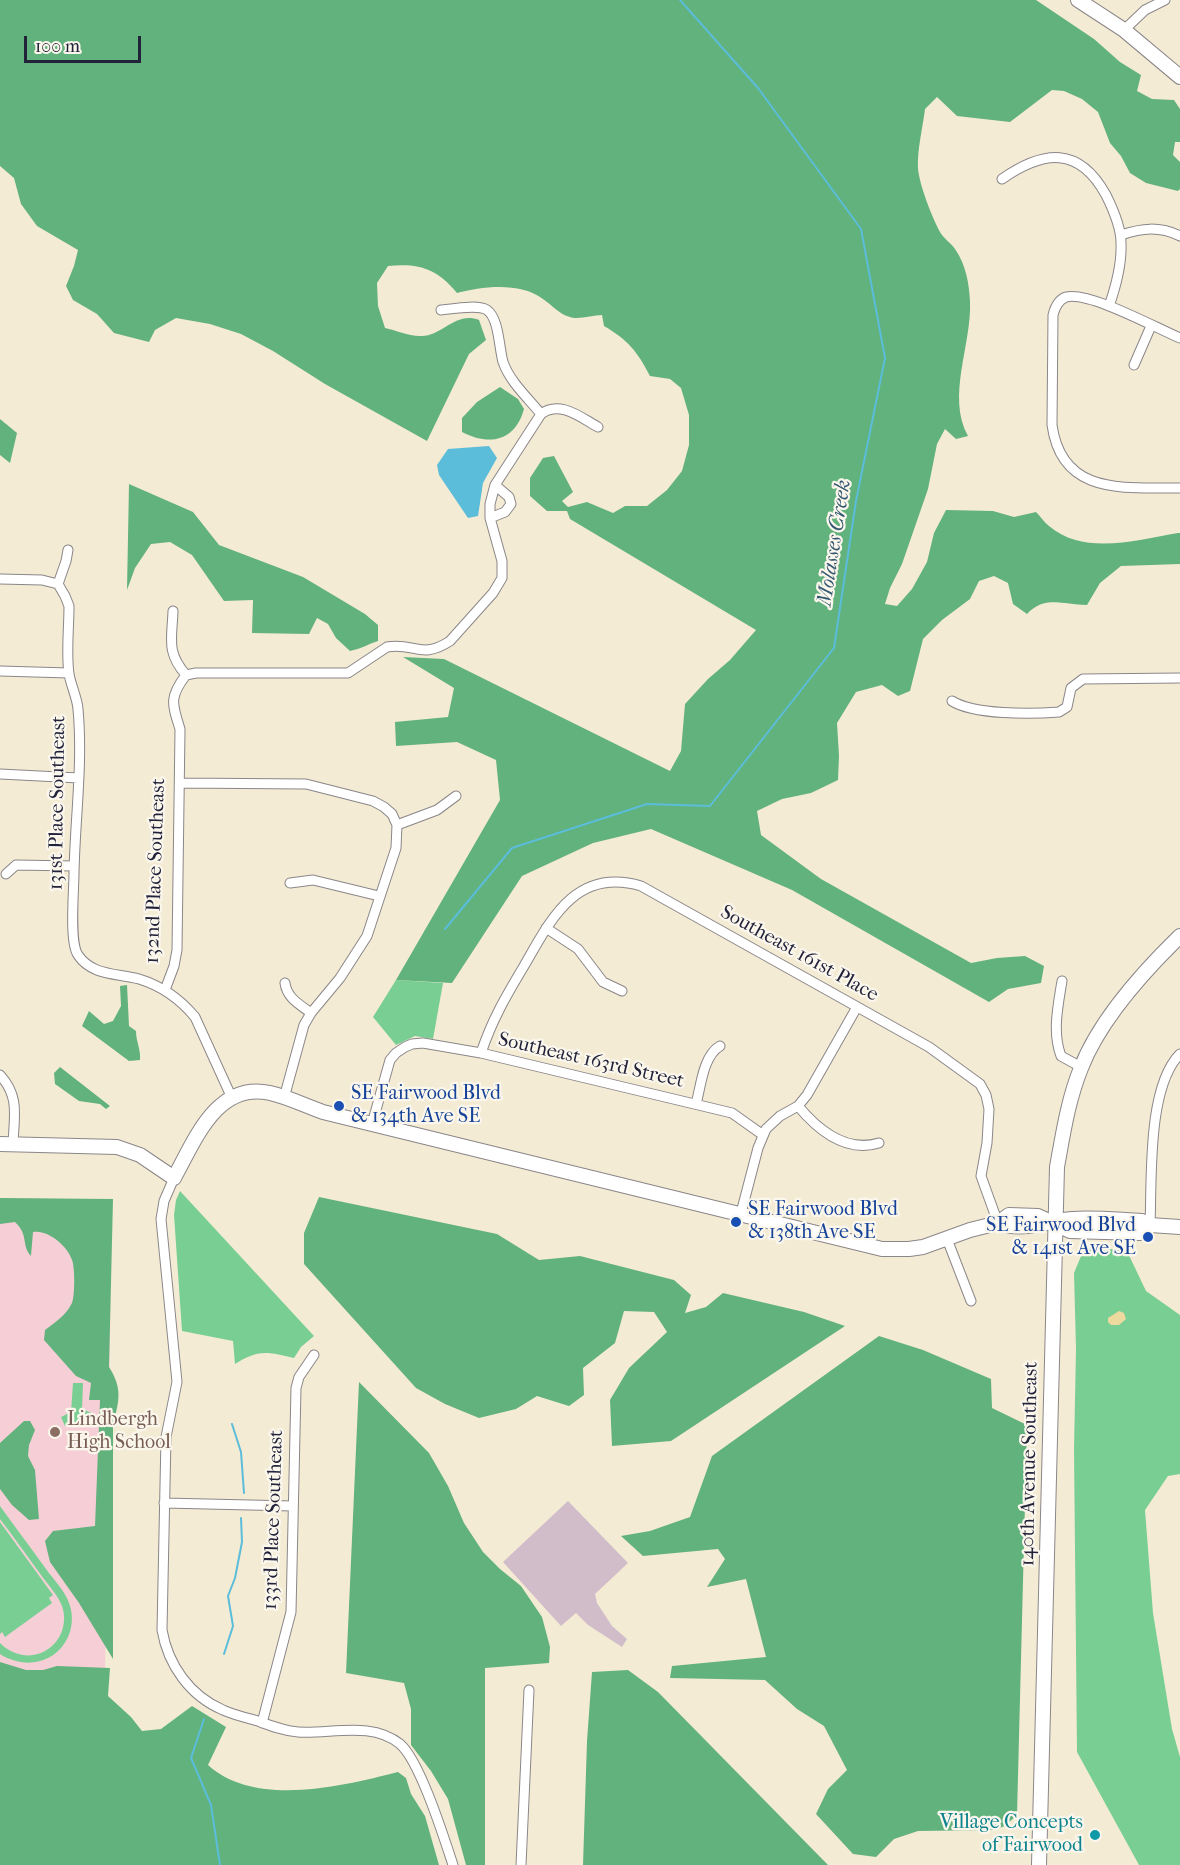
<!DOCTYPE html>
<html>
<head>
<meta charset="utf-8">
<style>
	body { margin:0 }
	#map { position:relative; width:1180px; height:1865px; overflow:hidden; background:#f4ebd5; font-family:"IM FELL French Canon",serif }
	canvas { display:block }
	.scale { position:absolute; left:24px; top:36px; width:117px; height:27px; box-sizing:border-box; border:3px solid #22223b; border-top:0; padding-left:8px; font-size:18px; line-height:21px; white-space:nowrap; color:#22223b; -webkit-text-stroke:4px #fbf7ec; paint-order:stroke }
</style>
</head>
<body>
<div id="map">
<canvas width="1180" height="1865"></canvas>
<div class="scale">100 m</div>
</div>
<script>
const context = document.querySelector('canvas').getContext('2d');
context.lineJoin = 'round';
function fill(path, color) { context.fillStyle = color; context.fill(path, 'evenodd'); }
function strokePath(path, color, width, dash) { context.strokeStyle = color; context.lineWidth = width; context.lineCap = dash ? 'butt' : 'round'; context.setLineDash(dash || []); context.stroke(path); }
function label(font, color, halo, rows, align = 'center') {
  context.font = font + ' "IM FELL French Canon",serif'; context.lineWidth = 4.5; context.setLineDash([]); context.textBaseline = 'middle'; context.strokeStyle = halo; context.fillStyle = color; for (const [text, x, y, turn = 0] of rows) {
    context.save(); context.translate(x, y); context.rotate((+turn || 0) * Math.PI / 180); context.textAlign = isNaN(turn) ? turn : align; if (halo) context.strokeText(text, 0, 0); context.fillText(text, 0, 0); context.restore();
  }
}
fill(new Path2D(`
	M0,1198L112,1200L105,1678L0,1677Z`), '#f6cfd6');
fill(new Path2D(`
	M568,1501L628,1563L595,1594L597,1603L612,1626L627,1639L622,1647L588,1625L576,1613L561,1626L503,1562Z`), '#d1bdc9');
fill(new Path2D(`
	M396,980L443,983L433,1039L415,1036L396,1045L373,1017Z
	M180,1191L314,1336L301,1347L294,1358C268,1352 259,1349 235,1364L233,1341L182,1331L174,1215L176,1200Z
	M1084,1249H1126L1146,1291L1180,1315V1474L1168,1476L1145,1510L1153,1613L1172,1729L1180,1757V1865H1139L1077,1752L1074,1449L1076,1349L1074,1273Z
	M73,1383H83L82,1409L96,1415L95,1427L65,1426L61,1417L71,1412Z
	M0,1506C15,1527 31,1548 46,1569C54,1580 65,1591 69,1603C77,1624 68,1648 48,1658C32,1666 14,1663 0,1654V1643C10,1653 24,1658 38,1654C58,1648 69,1626 62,1606C58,1595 48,1585 41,1575C27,1556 14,1537 0,1519Z
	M0,1522L53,1595L49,1598L52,1603L5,1637L2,1632L0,1634Z`), '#79cf93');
fill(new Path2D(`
	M0,0H1036L1094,39L1120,62L1141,75L1137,91L1152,99L1174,100L1180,109V142H1175L1173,155L1180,162V189L1178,191L1146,183L1130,173L1121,156L1110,143L1098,112L1082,99L1064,91L1052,90L1010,122L957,116L937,97L925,109C923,126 917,150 918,168C919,184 932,217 940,232C944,239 951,243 955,249C966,265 969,283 970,301C972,345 946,396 968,436L956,439L945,429L937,444L928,489L902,564L890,588L885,604L897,606L912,589L927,562L934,533L946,510L993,511L1014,517L1036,512C1040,516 1044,522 1049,526C1084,556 1137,540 1178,533H1180V564L1121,566L1100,583L1087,605C1062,605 1045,595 1027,614L1013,604L1008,583L994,576L979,581L970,599L942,620L923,639L910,691L898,696L882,685L856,692L837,723L839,756L838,780L811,793L782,799L757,811L761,835L821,879L971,963L997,958L1025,956L1044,966L1041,983L1008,989L989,1002L792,890L651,829L593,843L522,876L452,983L396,980L500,800L496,760L457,742L396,746L395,722L448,717L454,688L403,657L444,659L670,771L681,751L685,704L708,679L730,660L756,630L570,519L567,511H547L530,496V478L543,458L554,456L573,492L562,501L568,507L587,502L613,513L625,506H647L667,490L682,471L689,445V415L681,388L670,379L650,376C637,351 628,340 604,326L602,315C593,315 578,320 570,317C559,314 553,306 543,299C521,282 483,286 457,293C437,269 420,263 388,266L377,283L378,306L385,328C396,330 410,337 422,336C442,336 456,311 479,320L486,340L469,354L427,441L325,384L273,351L241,334L210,324L176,318L155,330L149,342L114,333L97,314L73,300L66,286L74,266L78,250L37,226L21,204L14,178L0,166Z
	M500,387L518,399L524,409C515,442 489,446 462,432V418L477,402Z
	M0,419L17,433L10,463L0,455Z
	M129,484L193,512L219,545L303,577L365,614L378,625V641C368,644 361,649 350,651L336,638L328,624L317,618L309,634L252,633L253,600L224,601L192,555L170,542L151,544L135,568L127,590Z
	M127,985L129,1026L136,1031C136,1042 141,1049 140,1060L129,1061L82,1026L89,1011L104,1024L113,1021L121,1006L120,986Z
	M60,1067L110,1106L106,1109L100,1104L79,1101L55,1084L54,1073Z
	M319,1197L497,1234L539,1260L580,1256L674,1280L691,1295L685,1313L706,1307L723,1293L804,1312L845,1326L671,1441L612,1446L610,1400L629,1368L667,1332L654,1312L624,1311L615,1343L583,1368L584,1395L569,1406L537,1396L516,1409L479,1418L445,1404L416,1388L304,1264V1233Z
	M0,1198L113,1199L109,1367C123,1389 119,1401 113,1425V1659L79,1603L50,1562L45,1541L53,1531L95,1526L100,1400H89L91,1383L76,1376L44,1340L45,1330C56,1322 66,1315 72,1303C75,1296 75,1267 72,1260C68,1246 47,1229 33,1232L31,1256C21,1245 29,1235 15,1222L0,1224Z
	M879,1336L923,1350L991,1379L992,1408L1027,1425L1017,1815L1005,1826L993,1830L918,1831L894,1839L876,1857L853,1854L816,1814L828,1789L847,1770L824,1726L797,1709L765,1680L670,1678L672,1666L766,1657L746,1579L707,1587L725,1559L718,1549L643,1556L621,1536L650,1531L690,1517L712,1456Z
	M359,1382L429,1453L448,1486L464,1523L483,1552L500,1569L521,1586L542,1617L550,1647L549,1663L485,1668V1865H466L448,1799L431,1771L411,1745V1709L404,1683L346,1673Z
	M24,1421H30L35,1430L29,1445L28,1456L35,1470L39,1519L29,1520L12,1505L0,1489V1443Z
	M0,1662L26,1670H43L57,1666L110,1668L108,1696L131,1717L142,1731L161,1729L192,1706L226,1727L208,1765C255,1808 343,1786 398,1772L406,1778L411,1794L425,1816L439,1865H0Z
	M628,1670L658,1692L828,1865H583L587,1741L592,1672Z`), '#62b27d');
fill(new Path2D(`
	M1119,1311L1124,1313L1126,1319L1119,1325H1111L1108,1322V1318Z`), '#eeda9e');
fill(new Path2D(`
	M489,446L497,458L483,483L478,516L468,518L439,475L437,465L448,449Z`), '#5bbdd9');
strokePath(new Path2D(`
	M445,929L512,848L647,804L710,806L834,648L856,501L885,358L861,229L758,88L680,0
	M232,1424L241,1452L244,1493
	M224,1654L233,1626L228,1596L235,1578L242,1542L241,1518
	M204,1719L191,1758L211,1805L220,1865`), '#5bbdd9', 2);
const street = new Path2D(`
	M1124,30L1145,10L1165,0
	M1002,179C1044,150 1079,146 1106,195C1113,209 1121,227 1121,243C1122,265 1116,286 1109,306
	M1121,235C1142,228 1159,226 1180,236
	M441,310C452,309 478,304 487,310C499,318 499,348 503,362C510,382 528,398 541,414
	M1180,338C1156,328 1089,291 1066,297C1058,300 1055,307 1053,315L1052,425C1062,497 1126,487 1180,488
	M1134,365L1151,326
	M490,518L505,512L511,504L509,497L495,485
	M0,579L42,580L58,584
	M58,584L65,596L69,606C69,628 66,653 69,674C71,686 77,697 78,709C83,764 75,819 74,873C74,891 69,942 78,955C92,976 117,973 139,979C162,986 180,999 195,1017L231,1096
	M58,584L66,561L68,550
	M0,671L69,673
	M186,675L196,673H348L387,647C414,642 421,660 450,641L493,593L502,578V561L490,518V504L495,485L541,414C560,400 580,417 598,427
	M952,701C974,715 1031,714 1059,712L1067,707L1071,688L1083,679L1180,678
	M0,774L79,778
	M180,783L306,784L373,801L384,807L392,814L397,825L396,848L367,936L340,978L311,1013L304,1025L284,1098
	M397,825L437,810L456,796
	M6,874L16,865L74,866
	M290,883L313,880L379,896
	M546,928L578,949L603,982L622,991
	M1062,981C1058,1006 1052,1032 1061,1056L1081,1067
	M285,983C287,998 299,1004 311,1013
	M165,990L174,966L177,950L180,729C172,704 169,697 186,675C166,652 172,639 173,611
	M481,1053C492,1020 506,996 524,966C551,919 576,867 641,886L929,1047L980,1084L986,1095L989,1109L987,1143L981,1176L998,1223
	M0,1075C20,1097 14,1116 13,1144
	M696,1104C701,1086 703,1056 720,1046
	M798,1106C818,1130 846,1153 879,1143
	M372,1124L390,1060L396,1053L405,1047L412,1044L423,1043L481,1053L732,1113L763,1135
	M174,1178L164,1201L161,1219L177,1382L166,1437L162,1630C168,1665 190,1696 223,1710C234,1715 247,1718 258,1721C271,1726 284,1731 298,1732C332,1734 372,1721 400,1744C420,1761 444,1838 453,1865
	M741,1213L758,1148L766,1129L780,1116L798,1106L807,1095L857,1007
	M1150,1225C1152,1179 1147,1087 1180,1054
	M947,1239L971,1301
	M164,1503L293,1506
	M262,1723L291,1612L296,1388L299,1377L314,1355
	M521,1865L529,1690`);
const secondary = new Path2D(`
	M1078,0L1124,30L1180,77
	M0,1144L117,1147L140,1155L174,1178C195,1140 217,1081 270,1093C288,1097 306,1106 323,1112L882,1249H909L923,1247L970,1230L998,1223L1009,1215L1038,1216L1070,1231L1140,1233L1150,1225
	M998,1223C1025,1232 1046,1221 1072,1219C1094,1217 1119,1220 1142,1221L1150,1225L1180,1227
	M1039,1865L1057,1167C1063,1134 1068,1100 1081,1068C1100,1019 1143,972 1180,936`);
strokePath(street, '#8b8688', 11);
strokePath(secondary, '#8b8688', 16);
strokePath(street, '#fff', 9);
strokePath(secondary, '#fff', 14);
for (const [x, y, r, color] of [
	[339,1106,6,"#1a4fb4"],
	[736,1222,6,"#1a4fb4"],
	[1148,1237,6,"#1a4fb4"],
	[55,1432,6,"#8d6e63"],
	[1095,1835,6,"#0f9aa8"]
]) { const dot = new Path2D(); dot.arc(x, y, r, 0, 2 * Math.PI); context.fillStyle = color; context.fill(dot); strokePath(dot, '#fbf7ec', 2); }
label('20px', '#22223b', '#fbf7ec', [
	["131st Place Southeast",58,803,-89],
	["132nd Place Southeast",156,871,-88],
	["Southeast 161st Place",799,954,29],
	["Southeast 163rd Street",591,1061,13],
	["140th Avenue Southeast",1030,1464,-89],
	["133rd Place Southeast",274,1520,-88]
]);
label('20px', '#164399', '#fbf7ec', [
	["SE Fairwood Blvd",351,1094],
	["& 134th Ave SE",351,1117],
	["SE Fairwood Blvd",748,1210],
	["& 138th Ave SE",748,1233],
	["SE Fairwood Blvd",1136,1226,"right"],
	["& 141st Ave SE",1136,1249,"right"]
], 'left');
label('20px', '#785e54', '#fbf7ec', [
	["Lindbergh",67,1420],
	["High School",67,1443]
], 'left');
label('20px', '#0d838f', '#fbf7ec', [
	["Village Concepts",1083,1823],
	["of Fairwood",1083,1846]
], 'right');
label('italic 21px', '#365872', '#fbf7ec', [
	["Molasses Creek",835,543,-81]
]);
</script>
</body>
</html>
